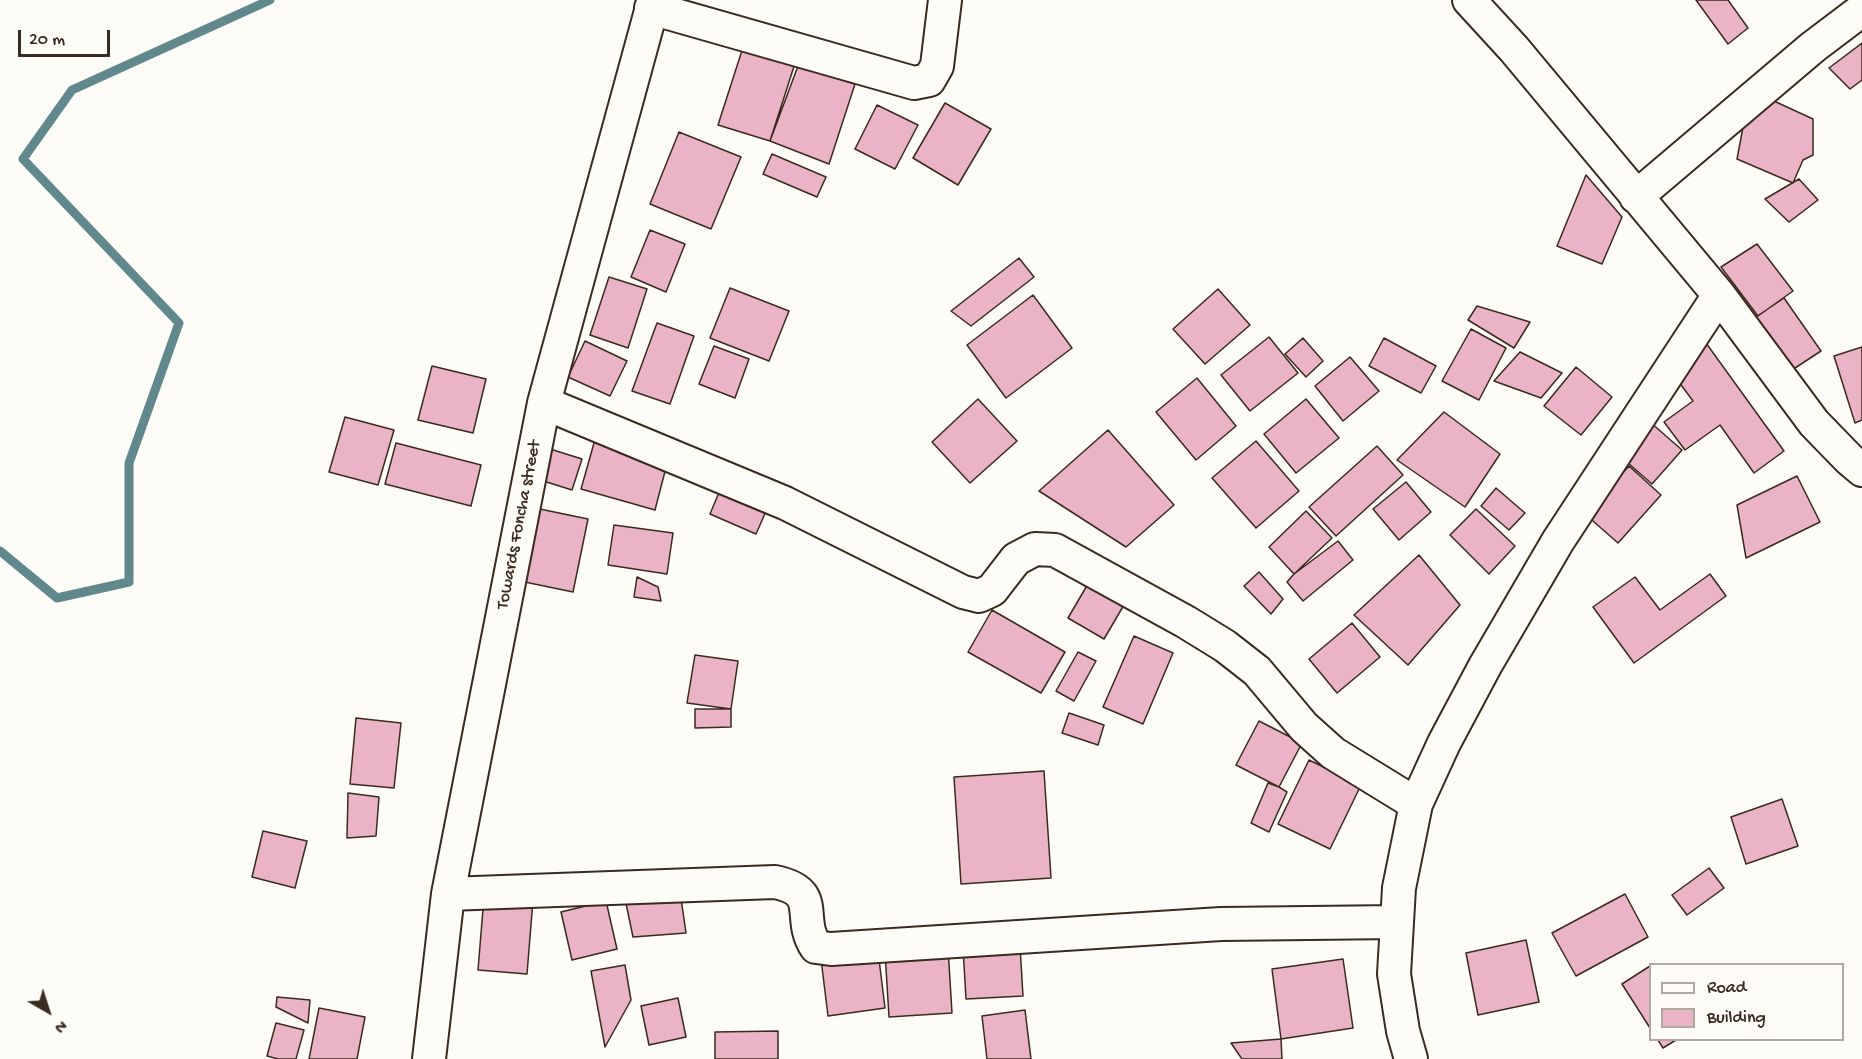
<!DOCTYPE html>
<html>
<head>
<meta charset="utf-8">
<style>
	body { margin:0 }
	#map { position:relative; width:1862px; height:1059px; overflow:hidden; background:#fdfcf7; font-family:"Gochi Hand",sans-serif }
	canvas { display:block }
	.legend { position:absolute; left:1649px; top:963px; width:195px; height:78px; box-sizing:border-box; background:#fdfcf7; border:2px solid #afa8a0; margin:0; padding:8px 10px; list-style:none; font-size:18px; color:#3b2a1e }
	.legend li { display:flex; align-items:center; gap:12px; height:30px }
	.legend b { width:30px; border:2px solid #afa8a0 }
	.north { position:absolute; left:18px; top:981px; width:60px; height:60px; -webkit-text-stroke:4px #fdfcf7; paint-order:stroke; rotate:141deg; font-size:16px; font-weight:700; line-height:24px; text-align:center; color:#3b2a1e }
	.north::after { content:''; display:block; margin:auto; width:21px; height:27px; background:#3b2a1e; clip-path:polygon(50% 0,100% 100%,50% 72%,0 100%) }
	.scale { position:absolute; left:18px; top:30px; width:92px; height:27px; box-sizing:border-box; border:3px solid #3b2a1e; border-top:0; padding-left:8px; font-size:18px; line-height:21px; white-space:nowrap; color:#3b2a1e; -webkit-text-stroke:4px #fdfcf7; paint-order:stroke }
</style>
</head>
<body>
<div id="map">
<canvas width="1862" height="1059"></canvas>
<ul class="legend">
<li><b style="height:8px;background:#fdfcf7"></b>Road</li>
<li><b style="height:16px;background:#ebb3c6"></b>Building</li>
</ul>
<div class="north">N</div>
<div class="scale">20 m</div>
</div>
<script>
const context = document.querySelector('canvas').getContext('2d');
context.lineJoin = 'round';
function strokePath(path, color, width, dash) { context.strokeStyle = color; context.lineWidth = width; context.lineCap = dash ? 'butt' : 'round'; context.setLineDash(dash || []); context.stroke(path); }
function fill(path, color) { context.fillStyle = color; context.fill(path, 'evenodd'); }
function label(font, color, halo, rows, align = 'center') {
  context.font = font + ' "Gochi Hand",sans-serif'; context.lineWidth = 4.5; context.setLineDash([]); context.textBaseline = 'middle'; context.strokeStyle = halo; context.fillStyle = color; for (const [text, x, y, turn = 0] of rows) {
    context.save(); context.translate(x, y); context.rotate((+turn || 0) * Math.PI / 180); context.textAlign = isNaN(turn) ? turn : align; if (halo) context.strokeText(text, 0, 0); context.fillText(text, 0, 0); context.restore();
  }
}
strokePath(new Path2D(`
	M0,551L57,598L129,582V463L179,323L23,159L72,90L270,0`), '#60888d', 9);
const building = new Path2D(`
	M1696,0H1728L1748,28L1728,44Z
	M746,38L798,54L770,141L718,125Z
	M1862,43V80L1850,89L1829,68Z
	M798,66L855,84L829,164L770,141Z
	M1750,90L1813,119V155L1803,160L1793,183L1737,159Z
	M945,103L991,129L958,185L913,158Z
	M877,105L918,125L895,169L855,149Z
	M679,132L741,157L711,229L650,204Z
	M772,154L826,177L817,197L763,174Z
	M1586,175L1622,217L1602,264L1557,246Z
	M1799,179L1818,200L1789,222L1765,199Z
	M650,230L685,244L666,292L631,277Z
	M1757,244L1793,291L1758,316L1721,267Z
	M1019,258L1034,277L971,326L951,311Z
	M609,277L647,289L628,348L590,335Z
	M730,288L789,311L769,361L710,338Z
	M1218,289L1250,325L1205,364L1173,329Z
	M1033,295L1072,348L1006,398L967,345Z
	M1784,298L1821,351L1792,370L1756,317Z
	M1477,306L1530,322L1514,348L1468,320Z
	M657,323L694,336L670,404L632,391Z
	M1471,329L1506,348L1479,400L1442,381Z
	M1269,337L1298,373L1250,411L1221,375Z
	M1303,338L1323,361L1306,377L1285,354Z
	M1384,338L1436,366L1421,393L1369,366Z
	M585,341L627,361L610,396L568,377Z
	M1706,343L1784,451L1754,473L1720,425L1685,450L1664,422L1693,401L1670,370Z
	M714,346L749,359L735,398L699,384Z
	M1862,347V420L1855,423L1834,356Z
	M1520,352L1562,373L1541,398L1494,381Z
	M1350,357L1379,391L1343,421L1315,386Z
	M432,366L486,379L473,433L418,420Z
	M1576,367L1612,397L1581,435L1544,406Z
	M1197,378L1236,426L1196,460L1156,412Z
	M978,399L1017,441L970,483L932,442Z
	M1306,399L1339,438L1296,473L1264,434Z
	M1444,412L1500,454L1465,507L1397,460Z
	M345,417L394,430L378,485L329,472Z
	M1650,422L1682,450L1652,484L1620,456Z
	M1108,430L1174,505L1126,547L1039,491Z
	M596,436L669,456L655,510L581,489Z
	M1256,441L1299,491L1256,528L1212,478Z
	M396,443L481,465L471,506L385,484Z
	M1377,446L1403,475L1336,536L1309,507Z
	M547,448L582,459L572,490L537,479Z
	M1629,466L1661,495L1618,543L1585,514Z
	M1797,476L1820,522L1746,558L1737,505Z
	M1406,482L1431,512L1399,540L1373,509Z
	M1496,488L1525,513L1509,530L1481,506Z
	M720,490L767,509L756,534L710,514Z
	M535,508L588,519L573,592L520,581Z
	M1476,509L1515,546L1489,574L1450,535Z
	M1306,511L1332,538L1294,574L1269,547Z
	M614,525L673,533L667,574L608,565Z
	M1338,541L1353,560L1303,601L1287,582L1294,574Z
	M1419,555L1460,605L1408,665L1354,615Z
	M1259,572L1283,599L1271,614L1244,586Z
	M1710,574L1726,596L1634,663L1593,607L1635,577L1660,610Z
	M637,577L658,587L661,601L634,597Z
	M1092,577L1128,598L1104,639L1068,618Z
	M992,610L1065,652L1041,693L968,652Z
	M1352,623L1380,657L1337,693L1309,659Z
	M1134,636L1173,653L1143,724L1103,707Z
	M1078,652L1096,661L1074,701L1056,691Z
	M695,655L738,661L731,709L687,703Z
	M695,709H731V727L695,728Z
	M1069,713L1104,725L1098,745L1062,733Z
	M356,718L401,723L394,788L350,784Z
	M1259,721L1302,743L1279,787L1236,765Z
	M1309,760L1361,785L1330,849L1278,824Z
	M1044,771L1051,878L961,884L954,777Z
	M1268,783L1279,787L1287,792L1269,832L1251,823Z
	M348,793L379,797L376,836L347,838Z
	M1782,799L1798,846L1746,864L1731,817Z
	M263,831L307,841L295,888L252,877Z
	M1709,868L1724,888L1687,915L1672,895Z
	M680,891L686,933L633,937L624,894Z
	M1625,894L1648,937L1576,976L1552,933Z
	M484,897L533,900L527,974L478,970Z
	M606,901L617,949L572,960L561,912Z
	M1526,940L1539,1002L1478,1015L1466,953Z
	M1020,946L1023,996L966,999L963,948Z
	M948,948L952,1013L889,1017L885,952Z
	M878,951L885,1008L828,1016L821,959Z
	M1343,959L1353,1028L1281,1039L1272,969Z
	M625,965L631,1000L605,1047L591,971Z
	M1650,966V1028L1622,984Z
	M277,997L310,1000L308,1023L276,1007Z
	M678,998L686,1037L649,1045L641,1006Z
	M319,1008L365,1017L357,1059H309Z
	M1025,1010L1031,1059H987L982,1016Z
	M276,1023L304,1030L296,1059H278L267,1056Z
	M778,1031V1059H715V1032Z
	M1281,1039L1282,1059H1242L1231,1043Z
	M1658,1040H1676L1663,1048Z`);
fill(building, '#ebb3c6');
strokePath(building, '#3b2a1e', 1.5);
const minor = new Path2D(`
	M1469,0L1514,49L1719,295L1814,423L1849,459L1862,470
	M651,8L914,83L929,80L937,66L945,0
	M1636,197L1813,47L1862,10
	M544,403L785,503L963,592L979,596L992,590L1016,559L1035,549L1055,550L1186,622L1225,646L1257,671L1304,727L1333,753L1416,804
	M448,894L775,882C823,892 796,917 816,947L831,949L1221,924L1397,922
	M429,1059L448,894L544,403L654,0
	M1411,1059L1403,1031L1394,974L1399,888L1416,804L1444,743L1485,666L1558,541L1719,295`);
strokePath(minor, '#3b2a1e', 36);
strokePath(minor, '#fdfcf7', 32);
label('18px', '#3b2a1e', '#fdfcf7', [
	["Towards Foncha street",520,525,-79]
]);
</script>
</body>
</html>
